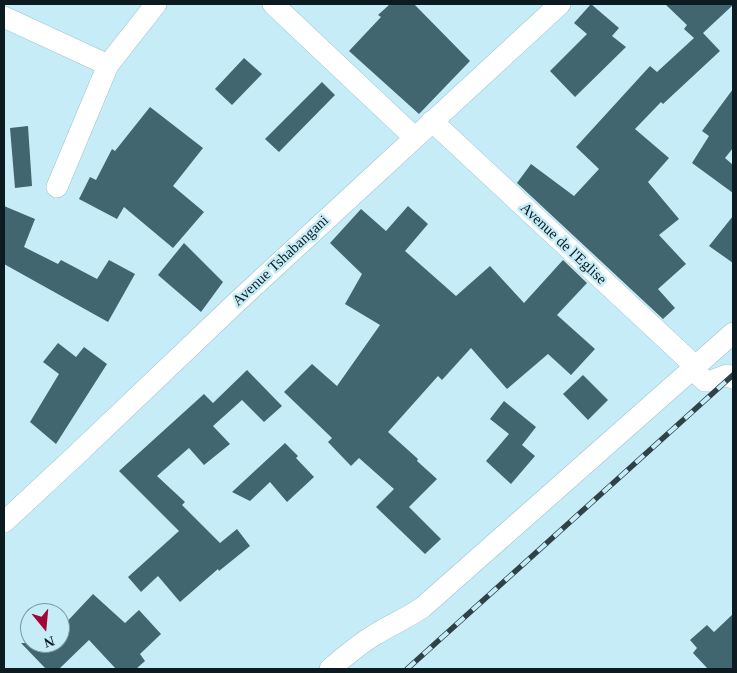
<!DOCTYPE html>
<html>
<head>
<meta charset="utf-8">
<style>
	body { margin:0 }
	#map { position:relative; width:737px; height:673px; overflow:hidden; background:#c5ecf7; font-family:Georgia,serif }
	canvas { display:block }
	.frame { position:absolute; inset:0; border:5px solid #0c1b1f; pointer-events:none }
	.north { position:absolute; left:20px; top:603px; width:50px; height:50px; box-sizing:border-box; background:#c5ecf7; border:1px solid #7b98a1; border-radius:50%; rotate:163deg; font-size:14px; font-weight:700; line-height:20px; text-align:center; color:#0c1b1f }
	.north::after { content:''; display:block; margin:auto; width:18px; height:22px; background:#a30535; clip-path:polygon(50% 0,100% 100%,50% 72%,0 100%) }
</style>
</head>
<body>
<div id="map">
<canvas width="737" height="673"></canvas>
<div class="frame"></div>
<div class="north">N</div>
</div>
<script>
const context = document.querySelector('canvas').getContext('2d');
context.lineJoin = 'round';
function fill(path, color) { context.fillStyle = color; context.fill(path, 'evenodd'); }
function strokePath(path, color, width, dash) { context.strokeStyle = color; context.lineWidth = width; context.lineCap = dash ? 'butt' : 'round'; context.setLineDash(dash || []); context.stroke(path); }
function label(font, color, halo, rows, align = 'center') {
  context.font = font + ' Georgia,serif'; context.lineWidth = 5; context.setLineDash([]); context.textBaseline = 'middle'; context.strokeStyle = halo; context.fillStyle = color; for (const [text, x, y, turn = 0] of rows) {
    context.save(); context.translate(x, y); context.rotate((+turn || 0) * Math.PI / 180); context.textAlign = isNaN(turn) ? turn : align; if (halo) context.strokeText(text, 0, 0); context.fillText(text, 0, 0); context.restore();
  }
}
fill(new Path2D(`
	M390,4H414L470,61L419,114L349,51L381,17L378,15Z
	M591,4L619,28L612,36L626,47L575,97L550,71L587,34L574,23Z
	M665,4L733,5L703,33L720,51L663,104L661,102L635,129L669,158L648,182L679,219L659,235L686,264L658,289L675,308L663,319L517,183L531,164L574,196L599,169L576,147L650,66L657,72L694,38L684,29L687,25Z
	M244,58L262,74L232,105L215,89Z
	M322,82L335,95L279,152L265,139Z
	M733,89V148L725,158L733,165V193L692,163L709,136L702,131Z
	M150,107L203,148L173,186L204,212L173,248L124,207L117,219L79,199L90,177L96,180L112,149L115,151Z
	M28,126L32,186L15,188L10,128Z
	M4,206L35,219L24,247L58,264L61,260L97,279L109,260L135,274L108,322L4,264Z
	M408,206L428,224L405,251L456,296L490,266L524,303L563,260L587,283L557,315L595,349L571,375L548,354L507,389L471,348L442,380L438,376L388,432L418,459L417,461L437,479L409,507L441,539L425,554L376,507L394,489L359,458L351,466L328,442L332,438L284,392L312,364L337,386L380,325L345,304L362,274L330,243L361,209L386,231Z
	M733,216V263L709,246Z
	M184,243L223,282L201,312L158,275Z
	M58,343L76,357L84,347L107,364L56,444L30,422L59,374L43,362Z
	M247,370L282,406L264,422L242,400L213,426L230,444L204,465L189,448L157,476L185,502L182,505L220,543L237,529L250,546L219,571L218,569L180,602L158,576L141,592L128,577L179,531L119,471L204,394L213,403Z
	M583,375L608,400L588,420L563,394Z
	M504,401L536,427L522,445L535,456L511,484L486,461L509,434L490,419Z
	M285,443L298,456L296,458L314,477L287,502L270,482L250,501L232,492Z
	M93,594L125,623L139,610L161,634L140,654L145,661L136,669H116L89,640L59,669H46L21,643H60V629Z
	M733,614V669H708L693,653L697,648L690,640L707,625L714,632Z`), '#426670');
const minor = new Path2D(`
	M273,4L415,138
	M4,17L108,65
	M432,121L695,366
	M57,187L108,65L156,4
	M692,369L705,381H711L727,375L733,378
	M4,522L72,459L238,301L560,4
	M330,669C345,656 359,644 376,634C392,624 408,618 423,607L733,333`);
strokePath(minor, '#9dc3ce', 22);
strokePath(minor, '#fff', 21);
const rail = new Path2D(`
	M407,669L733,375`);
strokePath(rail, '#2f4248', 5.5);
strokePath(rail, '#c5ecf7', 4, [11]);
label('15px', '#0c1b1f', '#c5ecf7', [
	["Avenue de l'Eglise",563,244,43],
	["Avenue Tshabangani",281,261,-43]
]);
</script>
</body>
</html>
